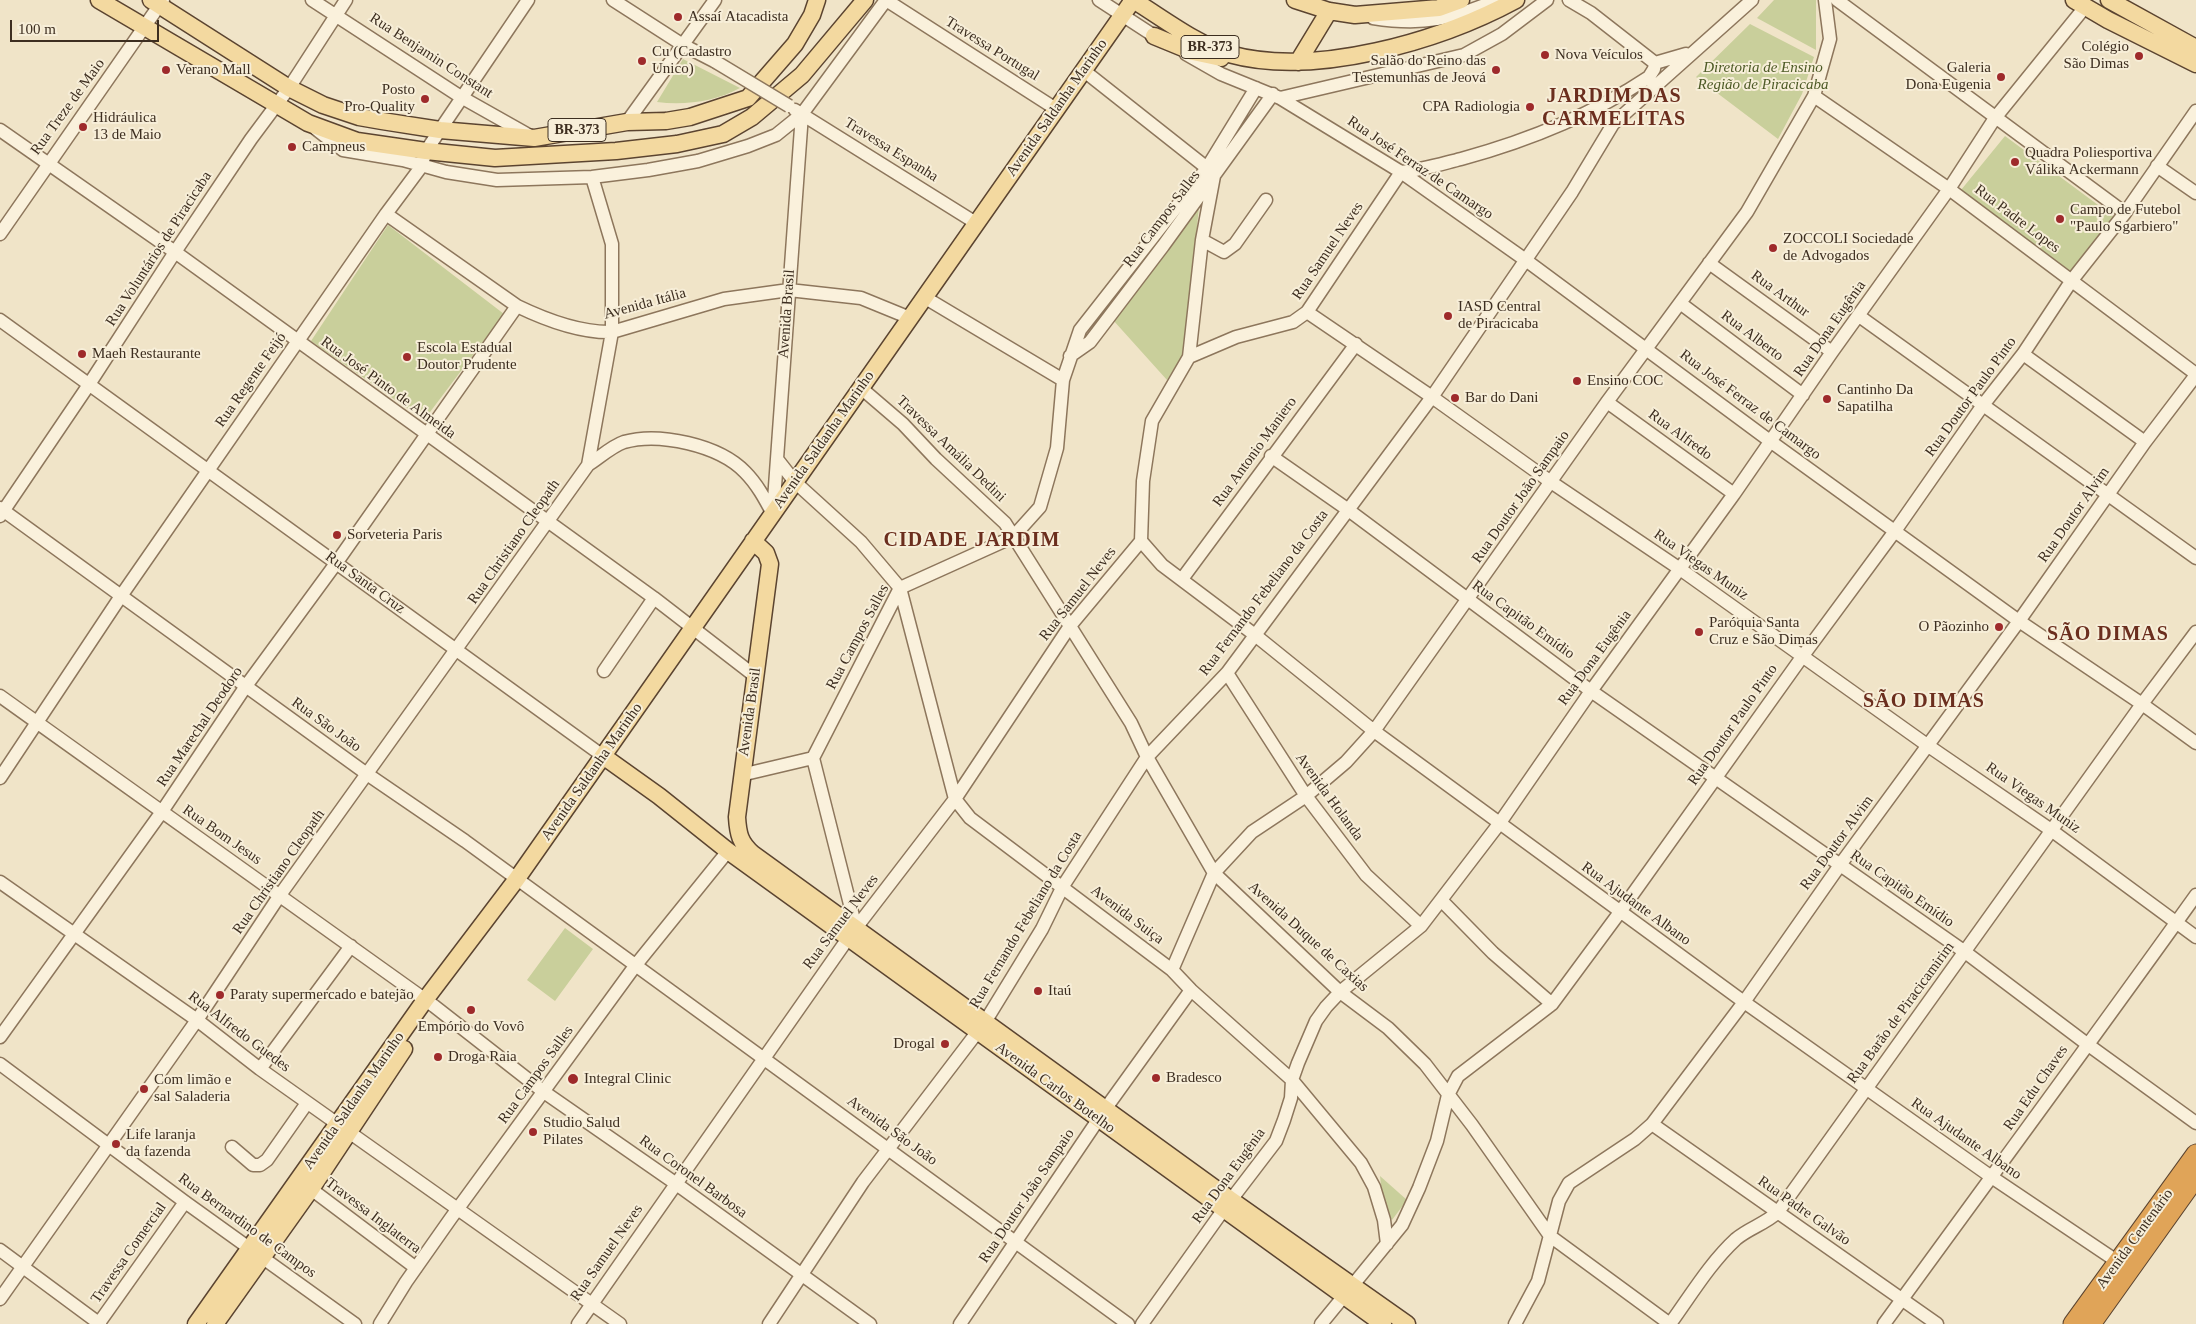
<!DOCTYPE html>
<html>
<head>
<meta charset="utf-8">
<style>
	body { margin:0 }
	#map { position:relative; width:2196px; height:1324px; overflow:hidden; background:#f0e4c8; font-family:"Times New Roman",serif }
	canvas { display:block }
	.scale { position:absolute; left:10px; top:20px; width:149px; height:22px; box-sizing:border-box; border:2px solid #3d2e20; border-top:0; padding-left:6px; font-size:15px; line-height:18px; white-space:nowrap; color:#3d2e20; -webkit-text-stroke:4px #f7eed8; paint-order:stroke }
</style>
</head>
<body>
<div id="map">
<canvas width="2196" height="1324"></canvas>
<div class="scale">100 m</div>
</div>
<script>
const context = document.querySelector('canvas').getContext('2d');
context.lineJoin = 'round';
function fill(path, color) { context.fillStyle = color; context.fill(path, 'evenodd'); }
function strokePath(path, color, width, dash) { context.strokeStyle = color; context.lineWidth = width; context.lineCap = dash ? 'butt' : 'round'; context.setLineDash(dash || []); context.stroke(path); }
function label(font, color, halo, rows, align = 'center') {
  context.font = font + ' "Times New Roman",serif'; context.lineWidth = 4; context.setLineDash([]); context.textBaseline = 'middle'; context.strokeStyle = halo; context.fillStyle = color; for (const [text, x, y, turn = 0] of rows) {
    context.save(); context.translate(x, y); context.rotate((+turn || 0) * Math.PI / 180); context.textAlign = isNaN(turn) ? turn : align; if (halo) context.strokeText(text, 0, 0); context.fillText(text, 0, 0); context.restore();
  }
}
fill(new Path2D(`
	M1774,0H1816V50L1757,18Z
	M1750,24L1814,57L1802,94L1778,139L1696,77Z
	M683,59L740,88C716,101 685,106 657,102Z
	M2005,136L2117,219L2073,276L1961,190Z
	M1199,207L1184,353L1167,380L1113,320Z
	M388,225L504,314L424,420L311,341Z
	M565,928L593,949L555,1001L527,980Z
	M1380,1176L1407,1200L1392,1220C1382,1206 1382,1193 1380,1176Z`), '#c9cf9b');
const minor = new Path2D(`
	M312,0L461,97L532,137
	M613,0L683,45L716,62
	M1099,0L1162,41
	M1569,0L1591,13L1655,63L1686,54
	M1837,0L2125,213
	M1373,18C1423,26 1452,19 1497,0
	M1186,54L1221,74L1280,98L1401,172L1527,261L1770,441L2019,621L2142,704L2196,743
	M1083,70L1207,168L1214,176L1202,240L1189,357
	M1814,96L1949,189L2196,374
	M1280,98L1464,55L1502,34L1547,0
	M795,110L976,223
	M1583,116C1595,114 1603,115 1613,124
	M627,122L715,0
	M316,129L343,150L403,160L446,172L497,180L592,177L648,170L698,161L748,146L776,135L802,114L886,0L1056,109
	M0,130L175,252L654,598L755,676
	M2157,166L2196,193
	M386,214L517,306C546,320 580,333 612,332L724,299L789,290L861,298L910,318
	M0,234L163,0
	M1202,240L1224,252L1235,244L1266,200
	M1709,263L1832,352
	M924,297L1063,380
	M1680,303L1803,395
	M1307,312L1432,397L1551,482L1680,569L1927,745L2051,830L2196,937
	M1859,316L2196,558
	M0,320L603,756
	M2023,354L2145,442
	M1070,356L1090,342L1163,246L1273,94
	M861,388L903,424L936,459L1005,523L1131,723L1147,757L1214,873L1340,992L1388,1028L1425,1064L1472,1125L1550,1236L1670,1324
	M1607,402L1734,494
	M1271,456L1347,509L1591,691L1965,952L2087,1044L2196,1123
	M777,459L795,482L861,542L900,588L955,799L970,818L1172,970L1191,990L1292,1080L1361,1163L1374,1187L1384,1220L1387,1244
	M588,465L612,332V244L592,177
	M0,508L367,774L465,841L1128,1324
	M773,514L802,114
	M0,516L88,386L175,252L251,139L289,88L346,0
	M1141,541L1162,565L1255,635L1374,731L1744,1002L1993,1178L2124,1266
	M1182,579L1356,344
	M604,671L654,598
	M1227,673L1306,796L1366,875L1421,926
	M0,696L434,1006L544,1092L675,1183L870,1324
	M813,758L856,928
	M741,775L813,758L900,588L1013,537L1040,507L1057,448L1063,380L1080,330L1207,168L1256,88
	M0,778L121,596L386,214L421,167L426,151L440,130L528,0
	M0,882L197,1020L260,1069L620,1324
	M1441,900L1493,953L1552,1004
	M1172,970L1214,873L1252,832L1306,796L1346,762L1374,731L1607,402L1747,212L1814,96L1830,39L1825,0
	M0,1037L161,813L246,686L337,562L517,306
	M0,1064L185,1202L355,1324
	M260,1069L351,946
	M1652,1124L1937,1324
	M232,1147L253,1165H260L267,1160L307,1103
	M311,1189L416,1268
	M0,1250L100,1324
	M0,1299L197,1020L280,895L588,465C599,458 612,446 624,442C659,432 719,445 745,472C757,484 765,499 773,514
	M99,1323L185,1202
	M380,1324L406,1282L451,1218L635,966L728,851
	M578,1324L849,937L955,799L1070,626L1141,541L1143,481L1152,421L1189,357L1236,337L1293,322L1307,312L1401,172C1422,170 1441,164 1461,159C1527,141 1592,115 1649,77L1654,69L1655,63
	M769,1324L863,1182L985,1022L1042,929L1063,886L1147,757L1227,673L1432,397L1572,192L1613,124L1752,0
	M960,1324L1106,1108L1191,990
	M1142,1324L1224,1209L1276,1141L1284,1120L1291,1098L1292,1080L1298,1063L1316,1021L1326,1007L1340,992L1421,926L1499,824L1591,691L1734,494L1832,352L1949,189L1995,118L2085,7
	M1321,1324L1402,1225L1419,1188L1437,1141L1448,1095L1458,1076L1552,1004L1620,912L1802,657L1895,531L1983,405L2023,354L2072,280L2125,213L2196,111
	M1515,1324L1538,1281L1559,1201L1569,1183L1635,1139L1652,1124L1744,1002L1840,865L2019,621L2145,442L2196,375
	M1670,1324C1691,1295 1710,1263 1736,1239C1749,1228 1765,1224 1778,1212L2142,704L2196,632
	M1884,1324C1988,1181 2093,1039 2196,895`);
const major = new Path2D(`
	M99,0L308,123L357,141L426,151L495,158L616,151L677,144L723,134L752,117L802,75L865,0
	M151,0L289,88L323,105L359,117L382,121L440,130L534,138L627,122L666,121L690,117L748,98L795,44L812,15L817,0
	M1133,0C1161,17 1199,46 1229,54C1315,78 1440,41 1516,0
	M1295,0L1329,11L1355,15L1439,8L1461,0
	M2074,0L2108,20L2196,64
	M2109,0L2196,48
	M1154,36L1193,52L1221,58
	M1298,62L1329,11
	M753,541L766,553L770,564L737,817C738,834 740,843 753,854L1231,1200L1407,1324
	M603,756L659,796L728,851L1383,1324
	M196,1324L425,1000L516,880L1133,0
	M215,1324L311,1189L404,1049`);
const highway = new Path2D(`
	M2073,1324L2196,1154
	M2091,1324L2196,1177`);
strokePath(minor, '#8d765c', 15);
strokePath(major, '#5b4430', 19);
strokePath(highway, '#5b4430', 21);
strokePath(minor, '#faf1dc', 12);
strokePath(major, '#f3d9a0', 16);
strokePath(highway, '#e0a458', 19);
const minorBridge = new Path2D(`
	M716,62L789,106`);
strokePath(minorBridge, '#8d765c', 15, []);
strokePath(minorBridge, '#faf1dc', 12);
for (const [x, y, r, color] of [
	[678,17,5,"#9e2a2b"],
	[1545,55,5,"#9e2a2b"],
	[2139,56,5,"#9e2a2b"],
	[642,61,5,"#9e2a2b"],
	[166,70,5,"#9e2a2b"],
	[1496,70,5,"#9e2a2b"],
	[2001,77,5,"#9e2a2b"],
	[425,99,5,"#9e2a2b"],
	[1530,107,5,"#9e2a2b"],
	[83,127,5,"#9e2a2b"],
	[292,147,5,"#9e2a2b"],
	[2015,162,5,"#9e2a2b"],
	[2060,219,5,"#9e2a2b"],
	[1773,248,5,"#9e2a2b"],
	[1448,316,5,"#9e2a2b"],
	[82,354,5,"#9e2a2b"],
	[407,357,5,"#9e2a2b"],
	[1577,381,5,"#9e2a2b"],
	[1455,398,5,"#9e2a2b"],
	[1827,399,5,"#9e2a2b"],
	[337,535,5,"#9e2a2b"],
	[1999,627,5,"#9e2a2b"],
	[1699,632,5,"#9e2a2b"],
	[1038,991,5,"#9e2a2b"],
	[220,995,5,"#9e2a2b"],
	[471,1010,5,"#9e2a2b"],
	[945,1044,5,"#9e2a2b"],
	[438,1057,5,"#9e2a2b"],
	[1156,1078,5,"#9e2a2b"],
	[573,1079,6,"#9e2a2b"],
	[144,1089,5,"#9e2a2b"],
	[533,1132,5,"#9e2a2b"],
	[116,1144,5,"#9e2a2b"]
]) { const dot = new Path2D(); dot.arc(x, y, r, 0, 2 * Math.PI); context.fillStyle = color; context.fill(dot); strokePath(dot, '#f7eed8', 2); }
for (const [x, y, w] of [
	[1210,47,58],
	[577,130,58]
]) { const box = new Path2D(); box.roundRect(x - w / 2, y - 11.5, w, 23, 4); context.fillStyle = '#f7eed8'; context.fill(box); strokePath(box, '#3d2e20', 1); }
label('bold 14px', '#3d2e20', null, [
	["BR-373",1210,47],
	["BR-373",577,130]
]);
label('15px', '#3d2e20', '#f7eed8', [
	["Assaí Atacadista",688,17],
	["Colégio",2129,47,"right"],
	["São Dimas",2129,64,"right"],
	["Cu (Cadastro",652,52],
	["Unico)",652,69],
	["Nova Veículos",1555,55],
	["Salão do Reino das",1486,61,"right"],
	["Testemunhas de Jeová",1486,78,"right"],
	["Galeria",1991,68,"right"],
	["Dona Eugenia",1991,85,"right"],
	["Verano Mall",176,70],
	["Posto",415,90,"right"],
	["Pro-Quality",415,107,"right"],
	["CPA Radiologia",1520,107,"right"],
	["Hidráulica",93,118],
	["13 de Maio",93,135],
	["Campneus",302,147],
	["Quadra Poliesportiva",2025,153],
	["Válika Ackermann",2025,170],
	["Campo de Futebol",2070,210],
	["\"Paulo Sgarbiero\"",2070,227],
	["ZOCCOLI Sociedade",1783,239],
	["de Advogados",1783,256],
	["IASD Central",1458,307],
	["de Piracicaba",1458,324],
	["Escola Estadual",417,348],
	["Doutor Prudente",417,365],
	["Maeh Restaurante",92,354],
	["Ensino COC",1587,381],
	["Cantinho Da",1837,390],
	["Sapatilha",1837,407],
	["Bar do Dani",1465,398],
	["Sorveteria Paris",347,535],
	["Paróquia Santa",1709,623],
	["Cruz e São Dimas",1709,640],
	["O Pãozinho",1989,627,"right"],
	["Itaú",1048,991],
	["Paraty supermercado e batejão",230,995],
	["Empório do Vovô",471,1027,"center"],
	["Drogal",935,1044,"right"],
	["Droga Raia",448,1057],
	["Bradesco",1166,1078],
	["Integral Clinic",584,1079],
	["Com limão e",154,1080],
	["sal Saladeria",154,1097],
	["Studio Salud",543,1123],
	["Pilates",543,1140],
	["Life laranja",126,1135],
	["da fazenda",126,1152]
], 'left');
label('15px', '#3d2e20', '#f7eed8', [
	["Travessa Portugal",992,49,32],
	["Rua Benjamin Constant",431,56,33],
	["Rua Treze de Maio",68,107,-54],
	["Avenida Saldanha Marinho",1057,108,-55],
	["Travessa Espanha",891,150,32],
	["Rua José Ferraz de Camargo",1420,168,34],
	["Rua Campos Salles",1162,219,-53],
	["Rua Padre Lopes",2017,219,37],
	["Rua Voluntários de Piracicaba",159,249,-57],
	["Rua Samuel Neves",1328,251,-56],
	["Rua Arthur",1780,294,36],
	["Avenida Itália",645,304,-15],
	["Avenida Brasil",787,314,-86],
	["Rua Dona Eugênia",1830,329,-55],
	["Rua Alberto",1752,336,37],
	["Rua Regente Feijó",251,380,-55],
	["Rua José Pinto de Almeida",388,388,36],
	["Rua Doutor Paulo Pinto",1971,397,-54],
	["Rua José Ferraz de Camargo",1750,405,37],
	["Rua Alfredo",1680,435,36],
	["Avenida Saldanha Marinho",824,440,-55],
	["Travessa Amália Dedini",951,449,44],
	["Rua Antonio Maniero",1255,452,-54],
	["Rua Doutor João Sampaio",1521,497,-55],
	["Rua Doutor Alvim",2074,515,-55],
	["Rua Christiano Cleopath",514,542,-55],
	["Rua Viegas Muniz",1701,565,35],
	["Rua Santa Cruz",365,583,36],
	["Rua Fernando Febeliano da Costa",1264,593,-53],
	["Rua Samuel Neves",1078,594,-52],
	["Rua Capitão Emídio",1523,620,36],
	["Rua Campos Salles",858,637,-62],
	["Rua Dona Eugênia",1595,658,-54],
	["Avenida Brasil",750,712,-82],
	["Rua São João",326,725,36],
	["Rua Doutor Paulo Pinto",1733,725,-55],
	["Rua Marechal Deodoro",200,727,-56],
	["Avenida Saldanha Marinho",592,772,-55],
	["Avenida Holanda",1329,797,54],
	["Rua Viegas Muniz",2033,798,35],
	["Rua Bom Jesus",222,835,35],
	["Rua Doutor Alvim",1837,843,-54],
	["Rua Christiano Cleopath",279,872,-55],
	["Rua Capitão Emídio",1902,889,35],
	["Rua Ajudante Albano",1636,904,36],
	["Avenida Suiça",1127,915,37],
	["Rua Fernando Febeliano da Costa",1026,920,-59],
	["Rua Samuel Neves",841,922,-53],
	["Avenida Duque de Caxias",1308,937,42],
	["Rua Barão de Piracicamirim",1901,1013,-54],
	["Rua Alfredo Guedes",239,1032,37],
	["Rua Campos Salles",536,1075,-54],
	["Avenida Carlos Botelho",1055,1088,36],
	["Rua Edu Chaves",2036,1088,-55],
	["Avenida Saldanha Marinho",354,1101,-55],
	["Avenida São João",892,1131,36],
	["Rua Ajudante Albano",1966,1139,35],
	["Rua Dona Eugênia",1229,1176,-54],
	["Rua Coronel Barbosa",693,1177,36],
	["Rua Doutor João Sampaio",1027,1196,-56],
	["Rua Padre Galvão",1804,1211,35],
	["Travessa Inglaterra",373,1216,37],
	["Rua Bernardino de Campos",247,1226,36],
	["Avenida Centenário",2135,1239,-54],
	["Travessa Comercial",129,1253,-55],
	["Rua Samuel Neves",607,1253,-55]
]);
label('italic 15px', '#4d5a26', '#f7eed8', [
	["Diretoria de Ensino",1763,68],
	["Região de Piracicaba",1763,85]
]);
context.letterSpacing = '1px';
label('bold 20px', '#6b2e1e', '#f7eed8', [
	["JARDIM DAS",1614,97],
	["CARMELITAS",1614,120],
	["CIDADE JARDIM",972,541],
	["SÃO DIMAS",2108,635],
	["SÃO DIMAS",1924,702]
]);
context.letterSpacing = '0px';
</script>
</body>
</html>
